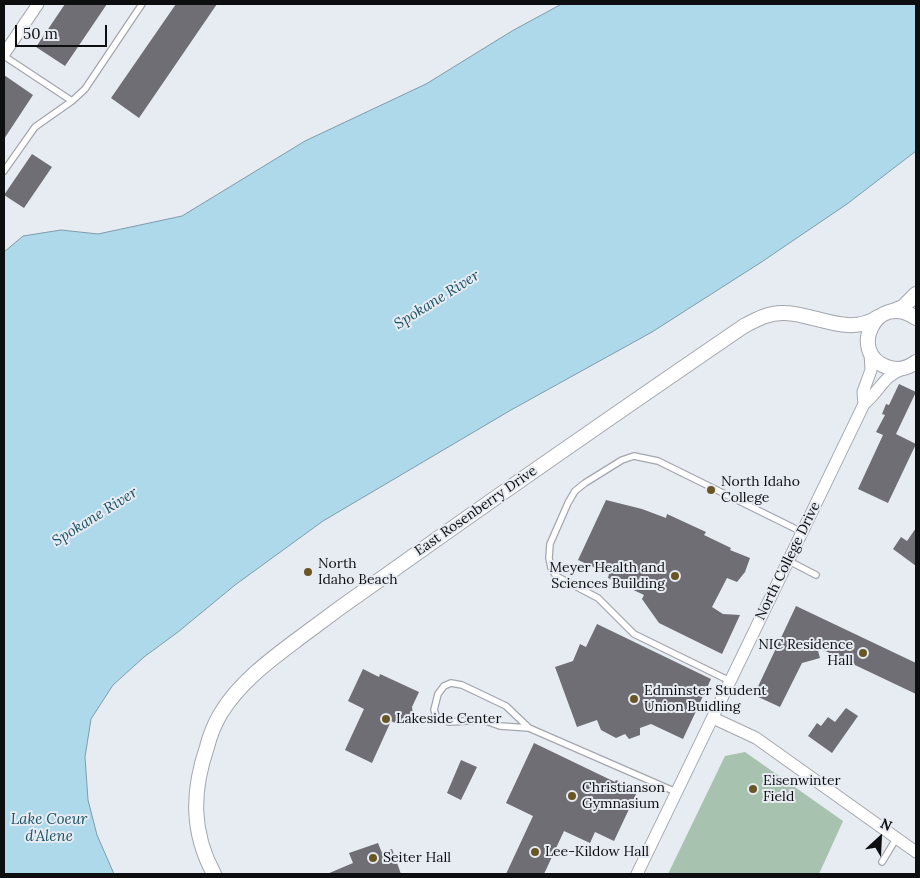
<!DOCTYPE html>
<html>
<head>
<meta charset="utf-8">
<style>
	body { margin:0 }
	#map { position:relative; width:920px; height:878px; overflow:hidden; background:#e7ebf2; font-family:Lora,serif }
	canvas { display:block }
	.frame { position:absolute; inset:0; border:5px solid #0c0e10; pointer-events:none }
	.north { position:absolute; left:855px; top:813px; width:50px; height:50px; -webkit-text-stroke:4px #e7ebf2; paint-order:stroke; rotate:25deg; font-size:14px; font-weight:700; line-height:20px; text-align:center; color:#0c0e10 }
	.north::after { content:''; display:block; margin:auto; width:18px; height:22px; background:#0c0e10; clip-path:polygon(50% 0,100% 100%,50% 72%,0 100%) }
	.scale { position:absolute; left:15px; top:25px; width:92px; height:22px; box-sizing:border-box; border:2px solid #0c0e10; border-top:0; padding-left:6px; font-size:15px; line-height:18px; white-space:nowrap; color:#0c0e10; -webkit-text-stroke:4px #e7ebf2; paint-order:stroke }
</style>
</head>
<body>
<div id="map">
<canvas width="920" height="878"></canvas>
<div class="frame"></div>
<div class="north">N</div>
<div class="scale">50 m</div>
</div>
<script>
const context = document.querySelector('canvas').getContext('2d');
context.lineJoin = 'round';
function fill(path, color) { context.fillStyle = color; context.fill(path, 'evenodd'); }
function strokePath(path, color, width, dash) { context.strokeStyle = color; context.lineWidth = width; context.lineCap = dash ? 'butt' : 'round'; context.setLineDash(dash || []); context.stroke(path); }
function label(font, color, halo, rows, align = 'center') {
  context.font = font + ' Lora,serif'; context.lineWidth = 4; context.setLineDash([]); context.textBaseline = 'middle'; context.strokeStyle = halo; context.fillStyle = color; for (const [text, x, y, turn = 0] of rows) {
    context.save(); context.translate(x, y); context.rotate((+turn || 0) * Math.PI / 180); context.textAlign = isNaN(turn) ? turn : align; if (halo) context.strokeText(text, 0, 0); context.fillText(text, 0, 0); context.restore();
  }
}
fill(new Path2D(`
	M745,752L843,821L819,874H668L725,756Z`), '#a7c2af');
const water = new Path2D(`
	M562,4H916V151L847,204L760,263L652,332L511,410L323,521L235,585L178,632L144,657L113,685L91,719L85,757L88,800L97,835L114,874H4V252L23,236L61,230L98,234L182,216L305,141L426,84L512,31Z`);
fill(water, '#aed9eb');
strokePath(water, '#7d9ca9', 1);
fill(new Path2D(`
	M65,4H107L65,66L36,47Z
	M176,4H217L139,118L111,98Z
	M4,75L33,95L4,139Z
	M32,154L52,167L24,208L4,195Z
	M899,384L916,392L896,434L916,444L888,503L858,489L883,435L876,432L885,415L882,414L886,404L889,405Z
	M606,500L642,509L666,518L667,514L706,532L704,535L731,548L730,550L750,558L745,572L737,582L727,578L712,607L723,614L740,615L722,654L659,623L642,599L644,595L608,578L609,574L578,560Z
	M916,528V566L893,549L901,537L907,541Z
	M796,606L916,663V694L817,647L820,658L802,663L780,707L754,695Z
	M597,624L711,679L683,739L651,724L640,728V735L629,739L625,734L616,738L601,730L597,720L577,727L555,667L573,661L580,644L586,647Z
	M363,669L379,677L380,674L419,692L412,707L413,715L411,721L403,725H399L391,721L372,763L345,750L364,709L348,701Z
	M846,708L858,716L832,753L808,736L817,723L821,726L828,717L835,722Z
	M534,743L615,782L616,780L638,790L614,841L595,832L590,843L564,831L544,874H506L533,816L506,803Z
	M461,760L477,767L461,800L447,793Z
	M378,843L382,853L392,849L401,874H327L353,863L349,853Z`), '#6e6e74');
const service = new Path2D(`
	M4,56L72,101
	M4,171L35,127L72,101L85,89L142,4
	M789,561L816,575
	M730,681L634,634L598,598L556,576L551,568L549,558L550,544L568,503L575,491L585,483L622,460L634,456L658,461L802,532
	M529,728L506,706L462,685L451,683L444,686L438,694L434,710L437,718L441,720L450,722L483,720L500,726L529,728L676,792
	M882,862L896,839`);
const minor = new Path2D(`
	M4,54L38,4
	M864,404L863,392L871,370L870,353
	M713,718L756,738L916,852
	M637,874L864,404C879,392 884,375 903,369`);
const tertiary = new Path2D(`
	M893,311L903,307L916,294
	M916,318C876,290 847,353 887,367C897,371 908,368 916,362
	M214,874C191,832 192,791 207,747C210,735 215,723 221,713C240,682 270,660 298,639C327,617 356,596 385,576C504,491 624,408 744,326C757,319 770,312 785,313C816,314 849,337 878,317`);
strokePath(service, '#a3a7ad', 8);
strokePath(minor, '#a3a7ad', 13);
strokePath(tertiary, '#a3a7ad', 16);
strokePath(service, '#fff', 5.5);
strokePath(minor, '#fff', 11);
strokePath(tertiary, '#fff', 14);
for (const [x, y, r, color] of [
	[711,490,5,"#695625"],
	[308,572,5,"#695625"],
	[675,576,5,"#695625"],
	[863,653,5,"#695625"],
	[634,699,5,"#695625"],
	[386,719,5,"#695625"],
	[753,789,5,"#695625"],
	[572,796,5,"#695625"],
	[535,852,5,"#695625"],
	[373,858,5,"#695625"]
]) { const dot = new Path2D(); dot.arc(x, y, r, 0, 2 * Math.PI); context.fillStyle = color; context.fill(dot); strokePath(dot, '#e7ebf2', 2); }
label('14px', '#0c0e10', '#e7ebf2', [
	["North Idaho",721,482],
	["College",721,498],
	["North",318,564],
	["Idaho Beach",318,580],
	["Meyer Health and",665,568,"right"],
	["Sciences Building",665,584,"right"],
	["NIC Residence",853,645,"right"],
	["Hall",853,661,"right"],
	["Edminster Student",644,691],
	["Union Buidling",644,707],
	["Lakeside Center",396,719],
	["Eisenwinter",763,781],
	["Field",763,797],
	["Christianson",582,788],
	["Gymnasium",582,804],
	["Lee-Kildow Hall",545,852],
	["Seiter Hall",383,858]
], 'left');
label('14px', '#0c0e10', '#e7ebf2', [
	["East Rosenberry Drive",476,511,-35],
	["North College Drive",788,561,-64]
]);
label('italic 15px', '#1b5366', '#e7ebf2', [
	["Spokane River",437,300,-32],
	["Spokane River",95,517,-32],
	["Lake Coeur",49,820],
	["d'Alene",49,837]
]);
</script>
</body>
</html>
